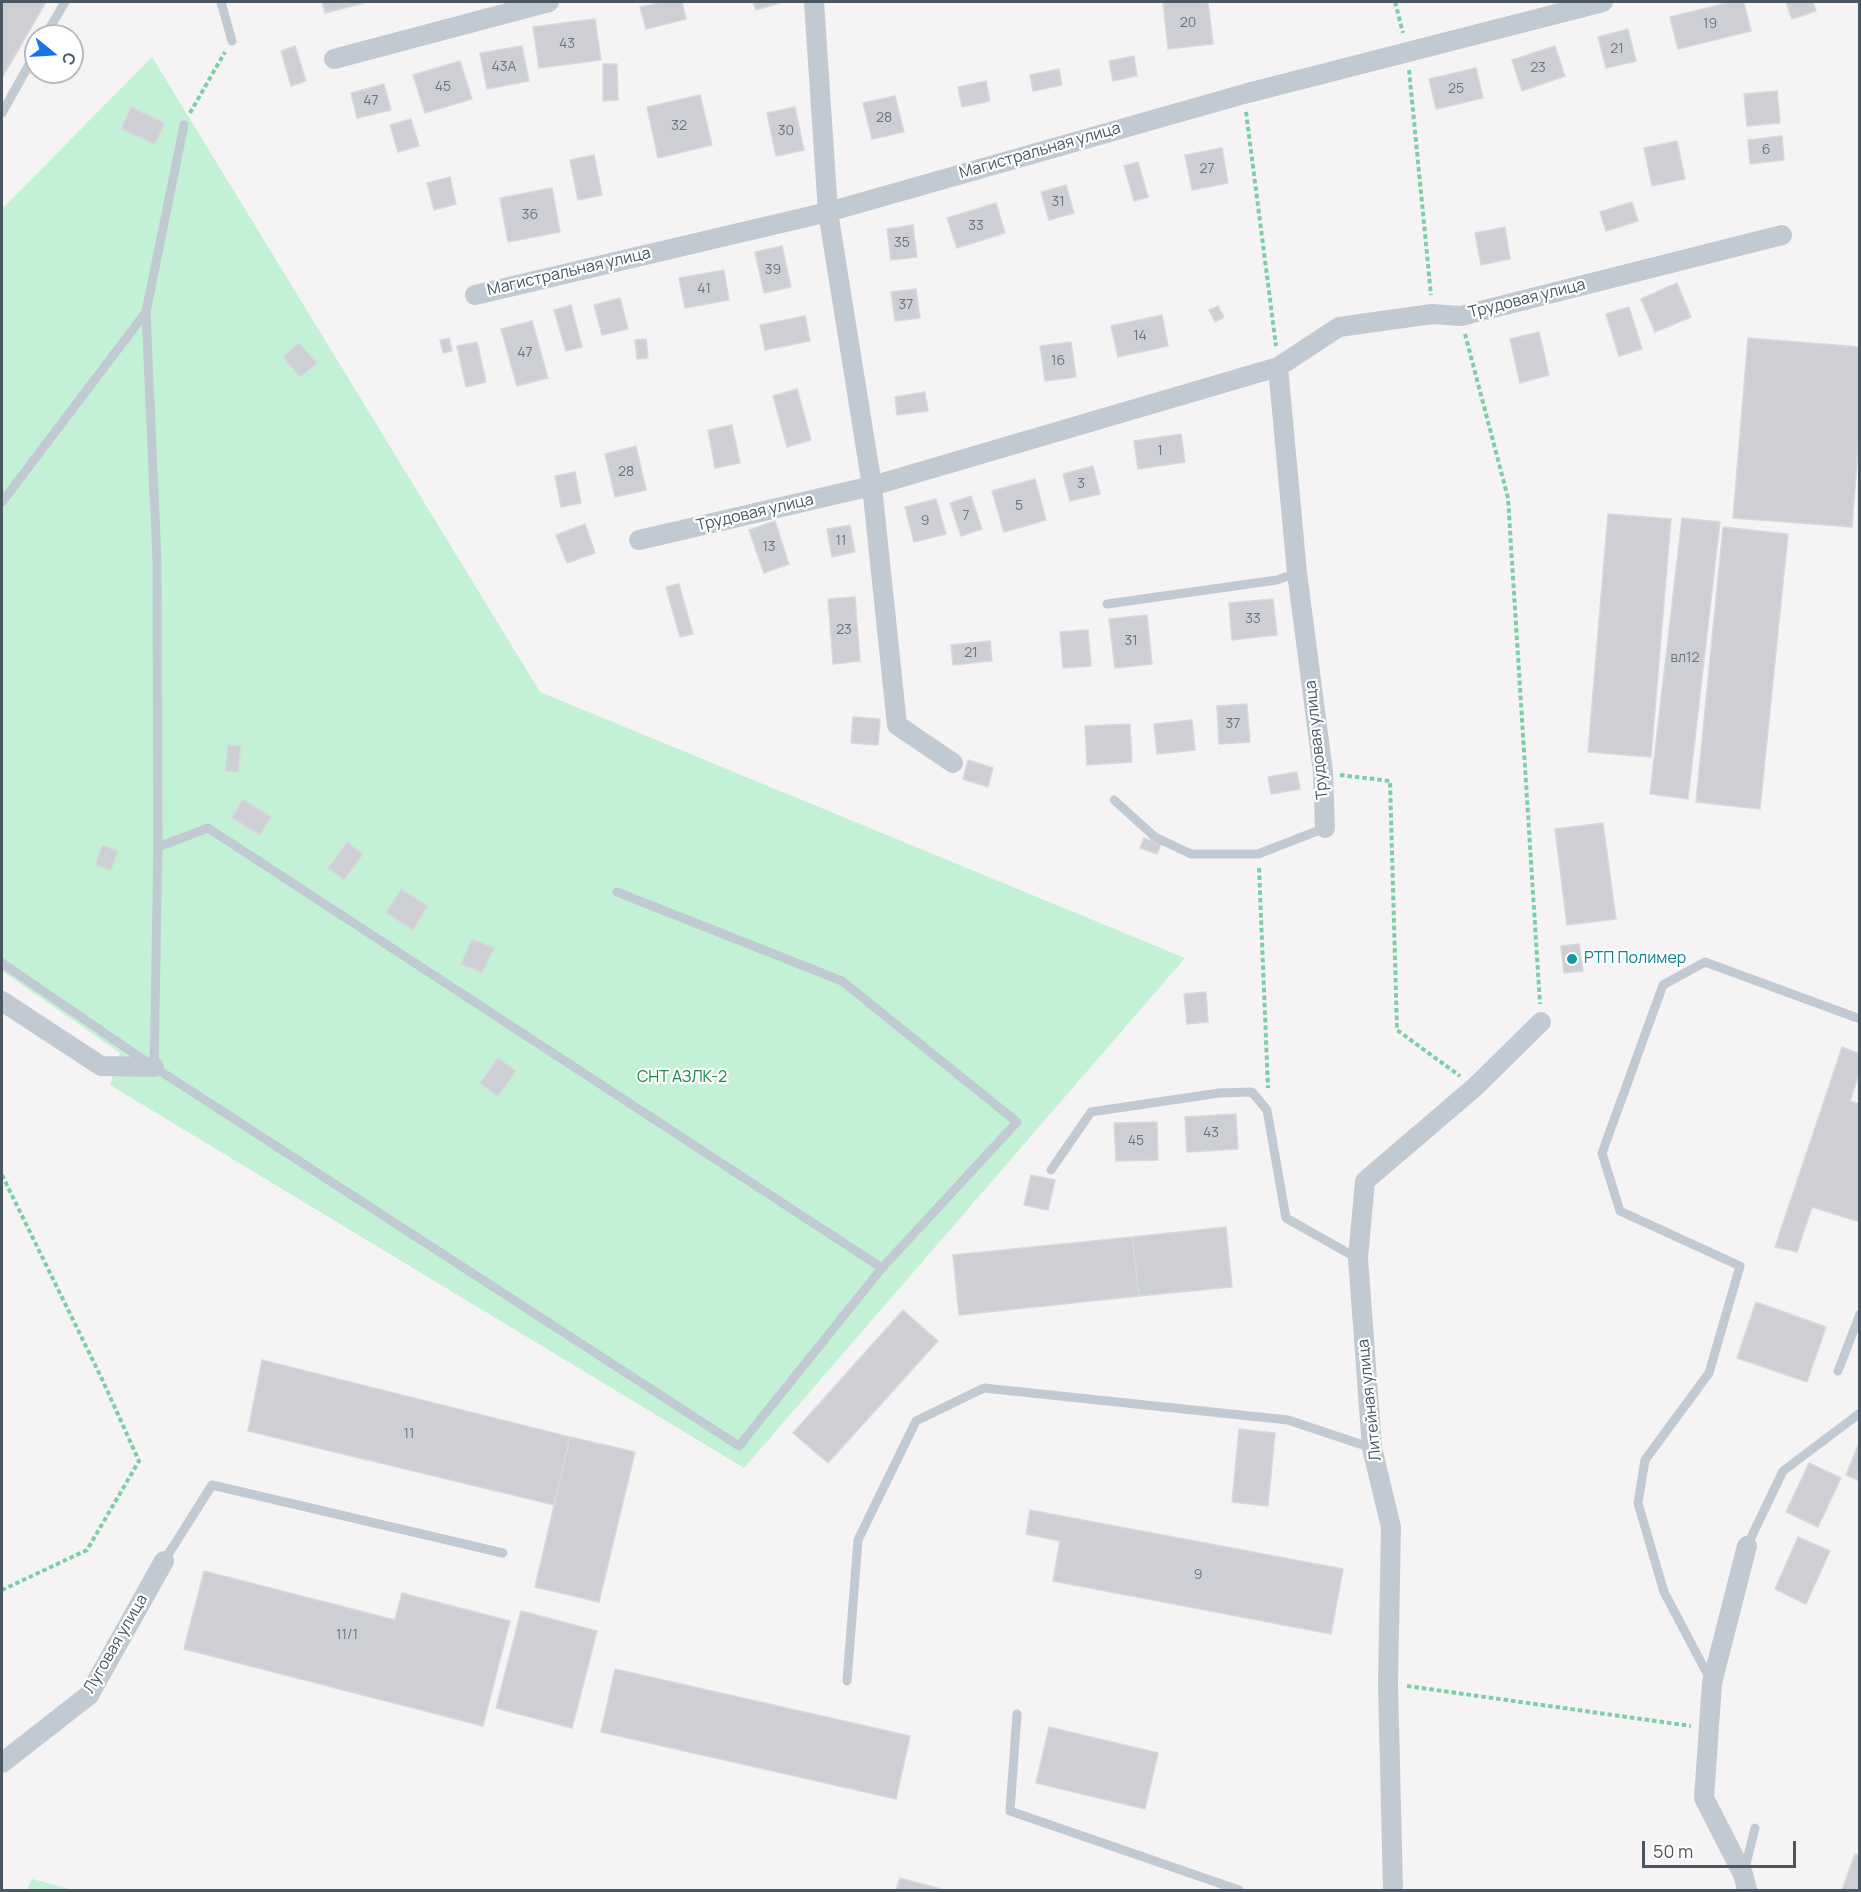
<!DOCTYPE html>
<html>
<head>
<meta charset="utf-8">
<style>
	body { margin:0 }
	#map { position:relative; width:1861px; height:1892px; overflow:hidden; background:#f5f3f3; font-family:Manrope,sans-serif }
	canvas { display:block }
	.frame { position:absolute; inset:0; border:3px solid #4a5661; pointer-events:none }
	.north { position:absolute; left:24px; top:24px; width:60px; height:60px; box-sizing:border-box; background:#fff; border:2px solid #b7bbc0; border-radius:50%; rotate:108deg; font-size:16px; font-weight:700; line-height:24px; text-align:center; color:#4a5661 }
	.north::after { content:''; display:block; margin:auto; width:21px; height:27px; background:#1a73e8; clip-path:polygon(50% 0,100% 100%,50% 72%,0 100%) }
	.scale { position:absolute; left:1642px; top:1841px; width:154px; height:27px; box-sizing:border-box; border:3px solid #4a5661; border-top:0; padding-left:8px; font-size:18px; line-height:21px; white-space:nowrap; color:#4a5661; -webkit-text-stroke:4px #fff; paint-order:stroke }
</style>
</head>
<body>
<div id="map">
<canvas width="1861" height="1892"></canvas>
<div class="frame"></div>
<div class="north">С</div>
<div class="scale">50 m</div>
</div>
<script>
const context = document.querySelector('canvas').getContext('2d');
context.lineJoin = 'round';
function fill(path, color) { context.fillStyle = color; context.fill(path, 'evenodd'); }
function strokePath(path, color, width, dash) { context.strokeStyle = color; context.lineWidth = width; context.lineCap = dash ? 'butt' : 'round'; context.setLineDash(dash || []); context.stroke(path); }
function label(font, color, halo, rows, align = 'center') {
  context.font = font + ' Manrope,sans-serif'; context.lineWidth = 4.5; context.setLineDash([]); context.textBaseline = 'middle'; context.strokeStyle = halo; context.fillStyle = color; for (const [text, x, y, turn = 0] of rows) {
    context.save(); context.translate(x, y); context.rotate((+turn || 0) * Math.PI / 180); context.textAlign = isNaN(turn) ? turn : align; if (halo) context.strokeText(text, 0, 0); context.fillText(text, 0, 0); context.restore();
  }
}
fill(new Path2D(`
	M152,57L540,692L1185,958L744,1468L110,1085L120,1053L2,971V209Z
	M32,1879L73,1890H27Z`), '#c3f1d5');
const building = new Path2D(`
	M2,2H46L2,78Z
	M322,2H364V3L325,13Z
	M663,2H682L686,19L646,29L640,7Z
	M753,2H783L756,10Z
	M1163,2H1208L1213,44L1168,49Z
	M1731,2H1744L1751,31L1678,49L1670,17Z
	M1786,2H1813L1816,11L1792,19Z
	M595,19L601,60L539,68L533,27Z
	M1628,29L1636,61L1606,68L1598,37Z
	M295,46L306,81L291,86L281,51Z
	M522,46L529,81L487,89L480,53Z
	M1555,46L1565,76L1522,91L1512,60Z
	M1134,56L1137,76L1113,81L1109,61Z
	M460,61L472,99L425,113L413,75Z
	M603,64H617L618,100L603,101Z
	M1476,68L1483,98L1436,109L1429,79Z
	M1059,69L1062,85L1033,91L1030,75Z
	M986,81L990,101L962,107L958,87Z
	M384,84L391,110L357,118L351,93Z
	M1777,91L1780,123L1747,126L1744,94Z
	M700,95L712,145L658,158L647,107Z
	M895,96L904,132L872,139L863,103Z
	M131,107L165,123L155,144L121,129Z
	M795,107L804,150L776,156L767,113Z
	M411,119L419,146L398,152L390,125Z
	M1782,136L1784,160L1750,164L1748,140Z
	M1677,141L1685,179L1652,186L1644,148Z
	M1222,148L1228,183L1192,190L1185,155Z
	M594,155L602,195L578,200L570,160Z
	M1138,162L1148,197L1134,201L1124,166Z
	M450,177L456,204L434,210L427,183Z
	M1066,185L1074,213L1049,220L1041,192Z
	M552,188L560,232L508,242L500,198Z
	M1632,202L1638,221L1606,231L1600,212Z
	M996,203L1005,233L957,248L947,218Z
	M913,225L917,257L891,260L887,229Z
	M1505,227L1510,259L1481,265L1475,233Z
	M782,246L791,287L764,293L755,252Z
	M724,270L729,300L685,308L679,278Z
	M1677,283L1691,317L1655,332L1641,299Z
	M916,289L920,318L895,321L891,292Z
	M620,298L628,329L602,335L594,305Z
	M571,305L582,347L566,351L554,310Z
	M1218,306L1224,317L1215,322L1209,310Z
	M1629,307L1642,349L1619,356L1606,314Z
	M1162,315L1168,346L1118,357L1111,326Z
	M805,316L810,341L765,350L760,325Z
	M532,321L548,378L517,386L501,329Z
	M1539,332L1549,375L1520,383L1510,339Z
	M449,338L452,351L443,353L440,340Z
	M1748,338L1860,347V424L1852,527L1733,518Z
	M646,339L648,358L637,359L635,340Z
	M477,342L486,382L466,387L457,346Z
	M1071,342L1076,377L1045,381L1040,346Z
	M299,343L317,363L300,377L283,357Z
	M797,389L811,440L787,447L773,396Z
	M925,392L928,411L897,415L895,397Z
	M732,425L740,463L715,468L708,430Z
	M1181,434L1185,462L1138,469L1134,441Z
	M636,446L646,490L615,497L605,454Z
	M1093,466L1100,494L1070,501L1063,474Z
	M575,472L581,503L561,507L555,476Z
	M1035,479L1046,520L1004,532L992,491Z
	M971,496L982,529L961,536L950,503Z
	M936,499L946,534L914,542L905,507Z
	M1608,514L1671,519L1651,757L1588,752Z
	M1682,518L1720,522L1688,799L1650,794Z
	M775,521L789,564L764,573L749,530Z
	M585,524L595,553L567,563L556,535Z
	M850,525L855,552L832,557L827,529Z
	M1723,527L1788,534L1760,809L1696,802Z
	M679,584L693,634L680,637L666,587Z
	M855,597L860,661L833,664L828,599Z
	M1273,599L1277,635L1232,640L1229,603Z
	M1147,615L1152,664L1115,668L1109,619Z
	M1088,630L1091,666L1063,668L1060,632Z
	M990,641L992,661L953,665L951,645Z
	M1247,704L1250,742L1219,744L1217,706Z
	M853,717L880,719L878,745L851,743Z
	M1192,720L1195,750L1157,754L1154,724Z
	M1130,724L1132,762L1087,765L1085,726Z
	M228,745L241,746L238,772L225,771Z
	M968,760L993,768L988,787L963,779Z
	M1297,772L1300,789L1271,794L1268,777Z
	M243,799L271,817L260,835L232,818Z
	M1603,823L1616,919L1567,925L1555,829Z
	M1144,838L1161,844L1157,854L1140,848Z
	M347,842L363,854L344,880L328,868Z
	M102,845L118,851L111,870L95,865Z
	M401,889L428,906L413,930L386,913Z
	M472,939L494,948L482,973L461,964Z
	M1579,944L1583,971L1564,973L1561,946Z
	M1206,992L1208,1022L1187,1024L1184,994Z
	M1842,1047L1860,1054V1071L1850,1101L1860,1104V1222L1812,1207L1797,1252L1775,1247Z
	M498,1058L516,1071L498,1096L480,1083Z
	M1236,1114L1238,1149L1187,1152L1185,1117Z
	M1157,1122L1158,1160L1116,1161L1114,1123Z
	M1031,1175L1055,1180L1048,1210L1024,1205Z
	M1226,1227L1232,1287L1139,1296L1132,1237Z
	M1132,1237L1139,1296L959,1315L953,1255Z
	M1756,1302L1826,1327L1807,1382L1737,1358Z
	M903,1310L938,1341L828,1463L793,1433Z
	M262,1360L570,1437L554,1505L248,1431Z
	M1239,1429L1275,1433L1268,1506L1232,1502Z
	M570,1437L635,1452L599,1602L535,1587Z
	M1859,1443L1860,1444V1481L1846,1475Z
	M1809,1463L1841,1478L1818,1527L1786,1512Z
	M1030,1510L1343,1569L1331,1634L1053,1581L1060,1541L1026,1534Z
	M1798,1537L1830,1551L1806,1604L1775,1589Z
	M204,1571L395,1620L402,1593L510,1621L483,1726L184,1649Z
	M521,1611L597,1631L572,1728L496,1708Z
	M615,1669L910,1736L896,1799L601,1732Z
	M1049,1727L1158,1753L1145,1809L1036,1783Z
	M1855,1854L1860,1856V1890H1842Z
	M900,1878L945,1890H896Z`);
fill(building, '#cdcfd5');
strokePath(building, '#d7d9de', 1.5);
strokePath(new Path2D(`
	M1395,2L1403,33
	M1409,70L1431,295
	M1246,112L1276,346
	M190,113L225,52
	M1465,334L1508,498L1540,1004
	M1340,775L1390,781L1397,1030L1460,1076
	M1259,868L1268,1088
	M2,1175L102,1379L139,1461L87,1550L2,1590
	M1407,1686L1691,1726`), '#7ad0a6', 4, [4.5, 3]);
strokePath(new Path2D(`
	M221,2L232,41
	M45,36L65,2
	M2,113L36,52
	M146,312L184,125
	M2,502L146,312L157,561L158,847L154,1067
	M1107,604L1277,580L1297,573
	M1114,800L1155,837L1191,854H1258L1325,828
	M158,847L208,828L882,1268
	M2,963L154,1067L739,1446L882,1268L1017,1122L842,981L617,892
	M1051,1170L1091,1112L1219,1093L1252,1092L1267,1110L1286,1218L1357,1258
	M1838,1371L1860,1314
	M1747,1546L1783,1471L1860,1413
	M164,1561L212,1485L503,1553
	M847,1681L858,1540L916,1421L984,1388L1288,1420L1372,1448
	M1711,1681L1664,1592L1638,1503L1645,1460L1709,1373L1740,1266L1620,1211L1602,1153L1663,985L1705,962L1860,1019
	M1017,1714L1010,1811L1239,1890
	M1744,1872L1755,1828`), '#c1cad2', 9);
strokePath(new Path2D(`
	M814,2L828,212L872,486L897,725L953,763
	M334,59L549,2
	M475,295L828,212L1244,94L1603,2
	M1278,367L1297,573L1323,772L1325,828
	M639,540L872,486L1278,367L1339,327L1432,314L1461,316L1782,235
	M2,1001L101,1066L154,1067
	M2,1763L89,1695L164,1561
	M1393,1890L1388,1683L1391,1527L1372,1448L1358,1258L1365,1181L1475,1087L1541,1022
	M1747,1890L1743,1874L1704,1798L1712,1683L1747,1546`), '#c1cad2', 20);
for (const [x, y, r, color] of [
	[1572,959,6,"#0f9aa8"]
]) { const dot = new Path2D(); dot.arc(x, y, r, 0, 2 * Math.PI); context.fillStyle = color; context.fill(dot); strokePath(dot, '#fff', 2); }
label('14px', '#6b747e', null, [
	["20",1188,23],
	["19",1710,24],
	["43",567,44],
	["21",1617,49],
	["43А",504,67],
	["23",1538,68],
	["45",443,87],
	["25",1456,89],
	["47",371,101],
	["28",884,118],
	["32",679,126],
	["30",786,131],
	["6",1766,150],
	["27",1207,169],
	["31",1058,202],
	["36",530,215],
	["33",976,226],
	["35",902,243],
	["39",773,270],
	["41",704,289],
	["37",906,305],
	["14",1140,336],
	["47",525,353],
	["16",1058,361],
	["1",1160,451],
	["28",626,472],
	["3",1081,484],
	["5",1019,506],
	["7",966,516],
	["9",925,521],
	["11",841,541],
	["13",769,547],
	["33",1253,619],
	["23",844,630],
	["31",1131,641],
	["21",971,653],
	["вл12",1685,658],
	["37",1233,724],
	["43",1211,1133],
	["45",1136,1141],
	["11",409,1434],
	["9",1198,1575],
	["11/1",347,1635]
]);
label('16px', '#4a5661', '#fff', [
	["Магистральная улица",1040,151,-16],
	["Магистральная улица",569,272,-13],
	["Трудовая улица",1527,299,-14],
	["Трудовая улица",755,513,-13],
	["Трудовая улица",1317,740,-96],
	["Литейная улица",1370,1400,-96],
	["Луговая улица",116,1644,-60]
]);
label('16px', '#0d838f', '#fff', [
	["РТП Полимер",1584,959]
], 'left');
label('16px', '#17864f', '#fff', [
	["СНТ АЗЛК-2",682,1078]
]);
</script>
</body>
</html>
